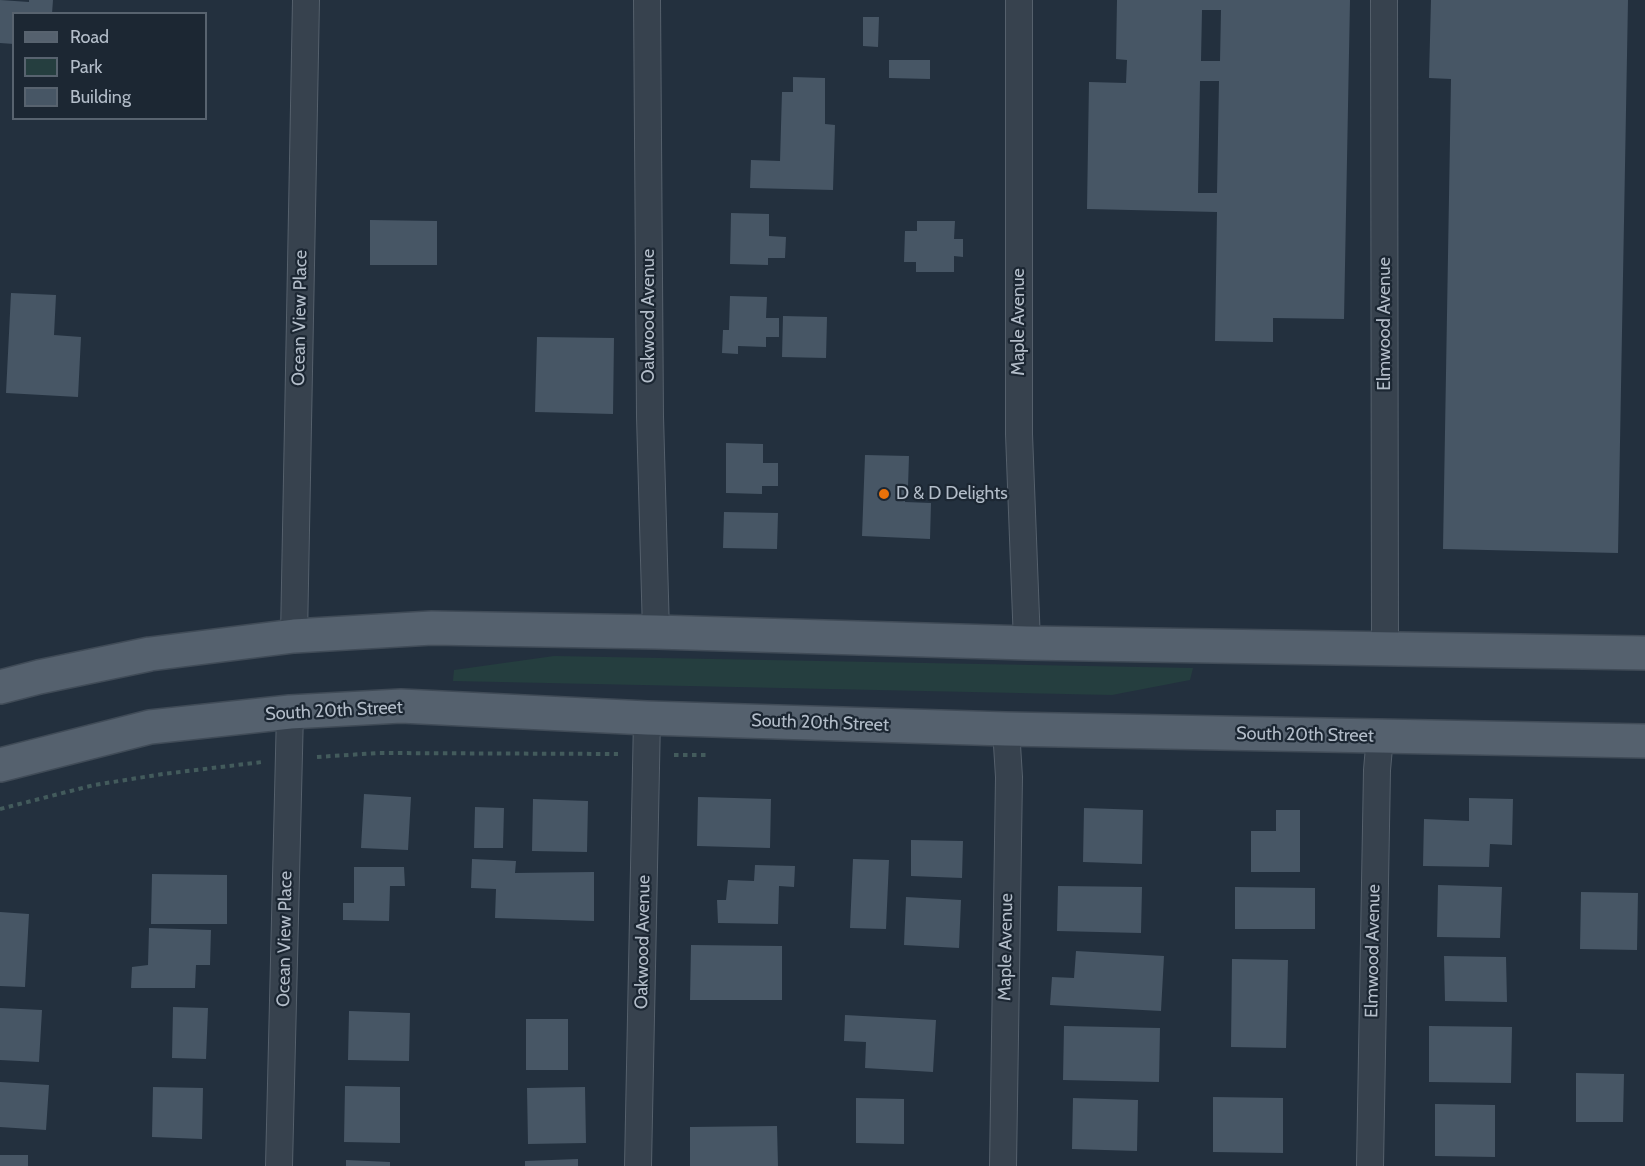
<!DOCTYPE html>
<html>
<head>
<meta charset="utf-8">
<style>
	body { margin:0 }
	#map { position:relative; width:1645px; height:1166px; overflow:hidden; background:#23303e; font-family:Cabin,sans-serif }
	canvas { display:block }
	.legend { position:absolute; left:12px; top:12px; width:195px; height:108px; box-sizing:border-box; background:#1c2733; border:2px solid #58636f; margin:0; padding:8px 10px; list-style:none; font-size:18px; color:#b3bdc9 }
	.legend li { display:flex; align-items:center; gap:12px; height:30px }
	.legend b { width:30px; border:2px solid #58636f }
</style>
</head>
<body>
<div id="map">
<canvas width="1645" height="1166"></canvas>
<ul class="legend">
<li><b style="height:8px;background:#55616e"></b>Road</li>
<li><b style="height:16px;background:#253e3f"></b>Park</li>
<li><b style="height:16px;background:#475665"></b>Building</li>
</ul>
</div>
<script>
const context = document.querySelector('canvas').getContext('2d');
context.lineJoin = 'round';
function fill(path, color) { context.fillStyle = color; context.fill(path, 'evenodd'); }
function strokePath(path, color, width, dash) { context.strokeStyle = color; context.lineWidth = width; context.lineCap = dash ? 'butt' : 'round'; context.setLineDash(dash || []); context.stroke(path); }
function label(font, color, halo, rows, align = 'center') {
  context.font = font + ' Cabin,sans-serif'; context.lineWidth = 4.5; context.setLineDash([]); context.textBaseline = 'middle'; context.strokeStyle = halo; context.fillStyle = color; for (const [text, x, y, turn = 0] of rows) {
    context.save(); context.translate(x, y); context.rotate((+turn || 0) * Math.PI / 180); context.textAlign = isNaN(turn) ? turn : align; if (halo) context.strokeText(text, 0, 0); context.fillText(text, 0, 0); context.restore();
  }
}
fill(new Path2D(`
	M554,656L1193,668L1190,680L1112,695L453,681L454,670Z`), '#253e3f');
fill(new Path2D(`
	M0,0L29,2V0H53L52,14H14V44L0,43Z
	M1117,0H1350L1344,319L1273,318V342L1215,341L1217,212L1087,209L1089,82L1126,83L1127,60L1116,59ZM1202,10H1221L1220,61H1201ZM1200,81H1219L1217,193H1198Z
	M1431,0H1628L1618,553L1443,549L1451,79L1429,78Z
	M863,17H879L878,47L863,46Z
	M889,60H930V79L889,78Z
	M793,77L825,78V124L835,125L833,190L750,188L751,160L780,161L782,92H793Z
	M731,213L769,214V236L786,237L785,258H768V265L730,264Z
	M370,220L437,221V265H370Z
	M917,221H955L954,239H963V257L954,256V272H916V262H904L905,231H917Z
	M11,293L56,295L54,335L81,337L78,397L6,393Z
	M730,296L767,297L766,318H779V337H766V347L738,346V354L722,353L723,330H729Z
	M783,316L827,317L826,358L782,357Z
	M537,337L614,338L613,414L535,412Z
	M726,443L763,444V463H778V486H762V494L726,493Z
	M865,455L909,456L908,487H906L905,502L931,503L930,539L862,536Z
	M724,512L778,513L777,549L723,548Z
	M364,794L411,797L408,850L361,848Z
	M698,797L771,799L770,848L697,846Z
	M1469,798L1513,799L1512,845L1490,844L1489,867L1423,866L1424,819L1469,821Z
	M533,799L588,801L587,852L532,851Z
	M475,807L504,808L503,848H474Z
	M1084,808L1143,810L1142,864L1083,862Z
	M1276,810H1300V872H1251V831H1276Z
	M911,840L963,841L962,878L911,876Z
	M472,859L516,861L515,873L594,872V921L495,918L496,889L471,888Z
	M853,859L889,860L886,929L850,928Z
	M755,865L795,866L794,887L779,886L778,924L718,923L717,900H726L728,880L754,881Z
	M354,867H404L405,886H390L389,921L343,920V903H354Z
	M152,874L227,875V924H151Z
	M1438,885L1502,887L1500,938L1437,937Z
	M1058,886L1142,887L1141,933L1057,931Z
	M1235,887L1315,888V929H1235Z
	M1581,892L1638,893L1637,950L1580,949Z
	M906,897L961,900L959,948L904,945Z
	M0,912L29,914L25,987L0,986Z
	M149,928L211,930L210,965H196L195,988H131L132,967L148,965Z
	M691,945L782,946V1000H690Z
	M1076,951L1164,956L1161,1011L1050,1005L1052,977L1074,978Z
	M1444,956L1506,957L1507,1002L1445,1001Z
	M1232,959L1288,960L1286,1048L1231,1047Z
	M173,1007L208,1008L206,1059L172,1058Z
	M0,1008L42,1010L39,1062L0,1060Z
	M349,1011L410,1013L409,1061L348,1060Z
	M845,1015L936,1020L933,1072L865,1068L866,1042L844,1041Z
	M526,1019H568V1070H526Z
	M1064,1026L1160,1028L1159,1082L1063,1080Z
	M1429,1026L1512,1027L1511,1083L1429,1082Z
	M1576,1073L1624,1074L1623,1122H1576Z
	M0,1082L49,1085L46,1130L0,1127Z
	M345,1086L400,1087V1143L344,1142Z
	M153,1087L203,1088L202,1139L152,1137Z
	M585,1087L586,1143L528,1144L527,1088Z
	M1213,1097L1283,1098V1153L1213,1152Z
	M856,1098L904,1099V1144L856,1143Z
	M1073,1098L1138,1100L1137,1151L1072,1149Z
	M1435,1104L1495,1105V1157L1435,1156Z
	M777,1126L778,1166H690V1127Z
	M0,1155H28V1166H0Z
	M578,1159V1166H525V1161Z
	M346,1160L390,1162V1166H346Z`), '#475665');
const minor = new Path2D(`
	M647,0L650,416L656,632
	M1019,0V434L1027,643
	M1384,0L1385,648
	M294,636L306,0
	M279,1166L290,712
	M638,1166L647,718
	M1003,1166L1009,777L1006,729
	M1370,1166L1377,770L1380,736`);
const primary = new Path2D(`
	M0,687L39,677L150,654L294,636L432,628L656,632L1027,643L1645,653
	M0,765L150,727L290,712L401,706L647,718L1006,729L1645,741`);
strokePath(minor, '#55606c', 28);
strokePath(primary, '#404b57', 36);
strokePath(new Path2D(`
	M674,755H708
	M317,757L378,753L618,754
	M0,809L94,785L163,774L262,762`), '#435b5c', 4, [4.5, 4.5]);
strokePath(minor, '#37424e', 26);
strokePath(primary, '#55616e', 33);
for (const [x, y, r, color] of [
	[884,494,6,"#e8710a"]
]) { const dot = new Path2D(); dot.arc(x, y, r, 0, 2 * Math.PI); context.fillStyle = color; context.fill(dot); strokePath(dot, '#1c2733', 2); }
label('18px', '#b3bdc9', '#1c2733', [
	["Oakwood Avenue",649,316,-90],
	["Ocean View Place",300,318,-89],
	["Maple Avenue",1019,322,-90],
	["Elmwood Avenue",1385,324,-90],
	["South 20th Street",334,711,-3],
	["South 20th Street",820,723,2],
	["South 20th Street",1305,735,1],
	["Ocean View Place",285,939,-89],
	["Oakwood Avenue",643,942,-89],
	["Maple Avenue",1006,947,-89],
	["Elmwood Avenue",1373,951,-89]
]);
label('18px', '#b3bdc9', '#1c2733', [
	["D & D Delights",896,494]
], 'left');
</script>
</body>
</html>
